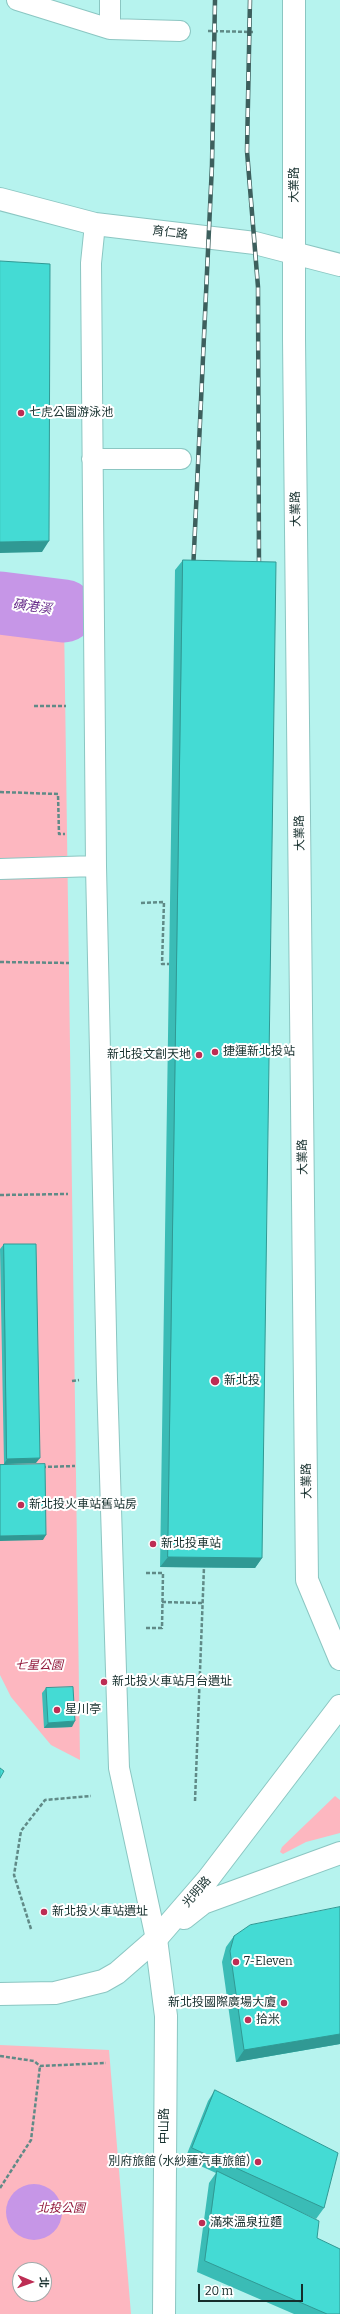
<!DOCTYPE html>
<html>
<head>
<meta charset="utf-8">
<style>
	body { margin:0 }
	#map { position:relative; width:340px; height:2314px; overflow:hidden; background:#b6f3ee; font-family:Bitter,"Noto Sans TC",serif }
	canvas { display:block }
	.north { position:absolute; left:12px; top:2262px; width:40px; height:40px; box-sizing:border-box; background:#fff; border:1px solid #a1abab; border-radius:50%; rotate:92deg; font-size:11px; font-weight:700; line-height:16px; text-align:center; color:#152e2c }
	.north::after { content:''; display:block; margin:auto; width:14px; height:18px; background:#bd2d54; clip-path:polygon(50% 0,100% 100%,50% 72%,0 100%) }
	.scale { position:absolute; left:198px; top:2284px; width:105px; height:18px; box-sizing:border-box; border:2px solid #152e2c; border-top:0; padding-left:5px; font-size:12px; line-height:14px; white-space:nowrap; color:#152e2c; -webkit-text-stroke:3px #fff; paint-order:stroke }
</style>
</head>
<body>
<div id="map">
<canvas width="340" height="2314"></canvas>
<div class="north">北</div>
<div class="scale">20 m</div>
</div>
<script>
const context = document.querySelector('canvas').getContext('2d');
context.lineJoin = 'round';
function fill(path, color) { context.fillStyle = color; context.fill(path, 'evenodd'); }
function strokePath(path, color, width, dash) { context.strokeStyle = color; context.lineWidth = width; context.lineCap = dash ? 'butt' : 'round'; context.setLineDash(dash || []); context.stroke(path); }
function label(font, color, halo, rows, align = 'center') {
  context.font = font + ' Bitter,"Noto Sans TC",serif'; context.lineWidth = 4; context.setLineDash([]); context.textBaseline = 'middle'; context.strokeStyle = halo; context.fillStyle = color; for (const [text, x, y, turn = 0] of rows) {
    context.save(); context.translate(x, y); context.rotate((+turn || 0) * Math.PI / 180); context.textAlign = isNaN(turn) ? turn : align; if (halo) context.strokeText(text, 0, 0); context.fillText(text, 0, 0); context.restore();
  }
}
fill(new Path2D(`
	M0,614L64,619L80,1760L51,1745L11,1697L0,1675Z
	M335,1796L340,1800V1833L306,1842L283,1854L280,1852L282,1847Z
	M0,2045L109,2050L131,2314H0ZM20,2270H44V2294H20Z`), '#fdb7c0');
fill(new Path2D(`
	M6 2212a28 28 0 1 1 56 0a28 28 0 1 1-56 0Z`), '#c696e7');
strokePath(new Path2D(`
	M0,603L64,611`), '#c696e7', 63);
const lane = new Path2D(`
	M17,0L110,29L180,31
	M110,29V0
	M95,224L91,263L96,866L107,1379L119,1768L156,1939
	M92,459H181
	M0,869L96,866`);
const street = new Path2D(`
	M0,199L95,224L255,243L340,265
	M156,1939L166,2016L164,2314`);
const secondary = new Path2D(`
	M294,0V339L307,1580L340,1659
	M184,1918L203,1903L340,1853
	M0,1994L55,1993L103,1981L117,1973L156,1939L208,1879L340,1706`);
strokePath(lane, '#8bc6c2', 22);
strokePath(street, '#8bc6c2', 24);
strokePath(secondary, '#8bc6c2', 24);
strokePath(new Path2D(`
	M208,31L253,32
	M34,706H66
	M0,792L58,794L59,834H65
	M141,903L164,902L162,964H169
	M0,962L69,963
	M0,1195L68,1194
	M72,1381L79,1380
	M42,1467L75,1466
	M146,1573H163L162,1628H146
	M162,1602L203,1603
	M195,1801L204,1567
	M31,1929L14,1875L21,1831L45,1800L91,1796
	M0,2056L34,2061L40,2066L106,2063
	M0,2188L31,2140L40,2066`), '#608a87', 2.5, [4, 2]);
strokePath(lane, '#fff', 20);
strokePath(street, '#fff', 22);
strokePath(secondary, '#fff', 22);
const rail = new Path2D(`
	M250,0L247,151L258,287L259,572
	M193,572L212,165L215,0`);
strokePath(rail, '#3d5f5d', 4.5);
strokePath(rail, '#fff', 3, [9]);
fill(new Path2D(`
	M183,560L262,1558L255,1568L160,1567L175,570Z
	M4,1244L36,1463L4,1464L0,1249Z
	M46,1688L72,1727L44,1728L42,1693Z
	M340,1907V2044L236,2062L222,1962L226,1947L234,1936Z
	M215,2090L324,2208L316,2219L285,2205L317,2238L340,2314H294L197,2272L209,2183L216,2173L185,2159L208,2101Z`), '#3abcb6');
fill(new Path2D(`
	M49,541L42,552L0,553V542Z
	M40,1458L36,1463L4,1464L7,1459Z
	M46,1535L43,1540L0,1541V1536Z
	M168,1557L262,1558L255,1568L160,1567Z
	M75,1721L72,1727L44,1728L48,1723Z
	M340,2034V2044L236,2062L244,2050Z`), '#309994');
const building = new Path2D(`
	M0,261L50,264L49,541L0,542Z
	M183,560L276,562L262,1558L168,1557Z
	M4,1244H36L40,1458L7,1459Z
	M45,1464L46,1535L0,1536V1465Z
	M73,1687L75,1721L48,1723L46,1688Z
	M0,1768L4,1771L0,1778Z
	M340,1907V2034L244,2050L230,1951L234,1936L250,1925Z
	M215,2090L338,2153L324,2208L192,2148Z
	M217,2171L319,2221L317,2238L340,2249V2314H327L205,2261Z`);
fill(building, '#44dbd4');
strokePath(building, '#309994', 1);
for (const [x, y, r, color] of [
	[21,413,4,"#bd2d54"],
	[215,1052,4,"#bd2d54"],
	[199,1055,4,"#bd2d54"],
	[215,1381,5,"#bd2d54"],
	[21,1505,4,"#bd2d54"],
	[153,1544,4,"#bd2d54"],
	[104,1682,4,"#bd2d54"],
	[57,1710,4,"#bd2d54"],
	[44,1912,4,"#bd2d54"],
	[236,1962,4,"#bd2d54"],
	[284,2003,4,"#bd2d54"],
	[248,2020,4,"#bd2d54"],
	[258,2162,4,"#bd2d54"],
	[202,2223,4,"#bd2d54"]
]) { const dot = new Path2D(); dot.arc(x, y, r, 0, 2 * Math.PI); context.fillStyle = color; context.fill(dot); strokePath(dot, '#fff', 1.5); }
label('12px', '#152e2c', '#fff', [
	["大業路",295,185,-90],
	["育仁路",170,233,7],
	["大業路",296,509,-91],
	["大業路",300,833,-91],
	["大業路",303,1157,-91],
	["大業路",307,1481,-91],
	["光明路",197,1892,-49],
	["中山路",165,2126,-90]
]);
label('12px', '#152e2c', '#fff', [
	["七虎公園游泳池",29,413],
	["捷運新北投站",223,1052],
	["新北投文創天地",191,1055,"right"],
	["新北投",224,1381],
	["新北投火車站舊站房",29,1505],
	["新北投車站",161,1544],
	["新北投火車站月台遺址",112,1682],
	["星川亭",65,1710],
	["新北投火車站遺址",52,1912],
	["7-Eleven",244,1962],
	["新北投國際廣場大廈",276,2003,"right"],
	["拾米",256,2020],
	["別府旅館 (水紗蓮汽車旅館)",250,2162,"right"],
	["滿來溫泉拉麵",210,2223]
], 'left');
label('italic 12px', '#921a3c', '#fff', [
	["七星公園",39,1666],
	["北投公園",61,2209]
]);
label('italic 13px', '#692e8c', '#fff', [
	["磺港溪",32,607,8]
]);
</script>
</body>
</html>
